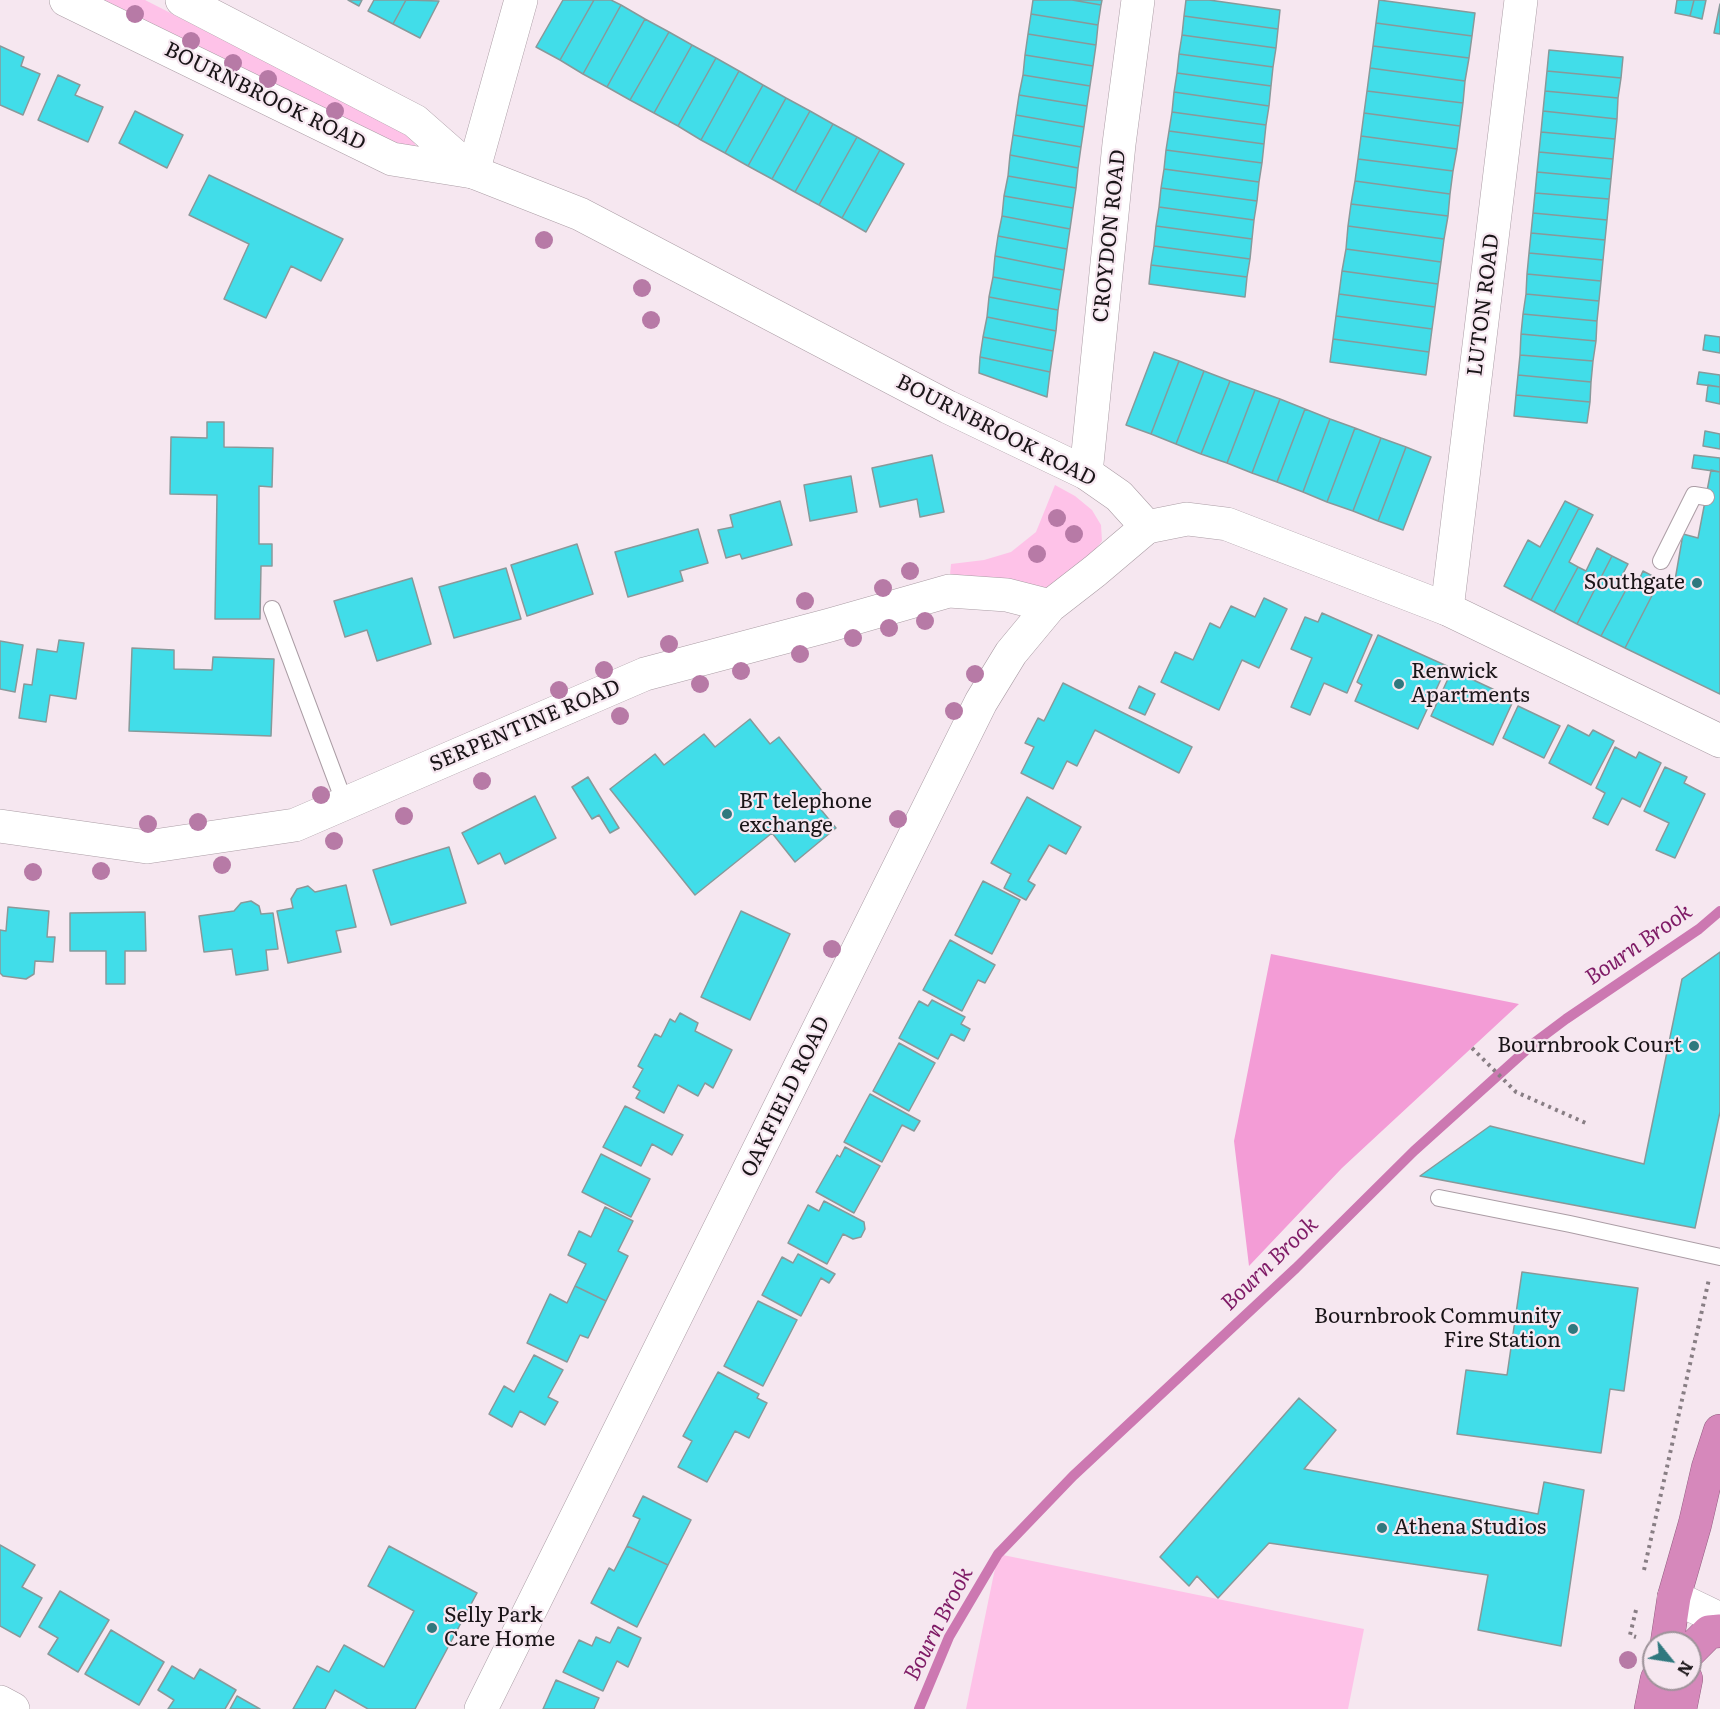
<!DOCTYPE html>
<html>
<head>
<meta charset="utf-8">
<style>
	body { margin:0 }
	#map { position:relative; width:1720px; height:1709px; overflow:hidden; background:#f6e7f0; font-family:Literata,serif }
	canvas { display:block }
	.north { position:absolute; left:1642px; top:1631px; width:60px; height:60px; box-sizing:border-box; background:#f6e7f0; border:2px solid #9e939a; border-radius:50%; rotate:120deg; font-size:16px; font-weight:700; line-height:24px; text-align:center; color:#1a1518 }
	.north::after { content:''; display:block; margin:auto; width:21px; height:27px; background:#2f787e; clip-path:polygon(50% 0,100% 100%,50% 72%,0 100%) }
</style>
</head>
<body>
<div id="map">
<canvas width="1720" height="1709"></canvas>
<div class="north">N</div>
</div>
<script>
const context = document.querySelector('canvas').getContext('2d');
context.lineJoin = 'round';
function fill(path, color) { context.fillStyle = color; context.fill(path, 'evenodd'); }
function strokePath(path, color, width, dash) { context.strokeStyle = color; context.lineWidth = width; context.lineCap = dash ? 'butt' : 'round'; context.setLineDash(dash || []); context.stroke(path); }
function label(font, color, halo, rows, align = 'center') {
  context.font = font + ' Literata,serif'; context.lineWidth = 4.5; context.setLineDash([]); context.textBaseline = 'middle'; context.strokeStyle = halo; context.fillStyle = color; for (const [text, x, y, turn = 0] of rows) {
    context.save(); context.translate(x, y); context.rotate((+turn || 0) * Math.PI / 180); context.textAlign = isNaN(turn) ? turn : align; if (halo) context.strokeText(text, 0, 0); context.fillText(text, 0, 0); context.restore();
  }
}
fill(new Path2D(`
	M93,0H145L410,135L418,150L395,148Z
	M1055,485L1075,496L1092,510L1101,525L1102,541L1072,580L1055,591L949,586L951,564L984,560L1011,552L1036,532Z
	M998,1554L1364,1629L1348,1709H966Z`), '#fec2e8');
fill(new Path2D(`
	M1271,954L1519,1004L1342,1168L1249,1266L1234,1141Z`), '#f39cd6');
strokePath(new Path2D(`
	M919,1709L949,1637L998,1554L1073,1476L1296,1268L1414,1151L1534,1043L1566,1019L1699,929L1720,911`), '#cc78b1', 10);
const building = new Path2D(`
	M348,0H362L359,6Z
	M374,0H406L393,24L368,11Z
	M406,0L439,1L420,38L393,24Z
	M563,0H594L560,60L536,47Z
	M594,0H611L621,5L583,74L560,60Z
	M1033,0H1072L1101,5L1098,25L1031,14Z
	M1072,0H1102L1101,5Z
	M1186,0H1209L1280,10L1278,29L1184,16Z
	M1379,0L1475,13L1472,36L1376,23Z
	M1677,0H1694L1690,16L1675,13Z
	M1694,0H1706L1702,19L1690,16Z
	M1720,4V34L1714,33Z
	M621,5L645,19L607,87L583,74Z
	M1031,14L1098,25L1096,45L1028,34Z
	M1184,16L1278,29L1276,48L1182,35Z
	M645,19L669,32L630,100L607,87Z
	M1376,23L1472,36L1469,58L1373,46Z
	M669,32L692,45L654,113L630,100Z
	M1028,34L1096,45L1093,66L1025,55Z
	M1182,35L1276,48L1273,67L1179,54Z
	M692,45L716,58L678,126L654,113Z
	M0,46L24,57L21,66L40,74L23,115L0,105Z
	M1373,46L1469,58L1465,81L1370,68Z
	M1549,50L1623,57L1621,78L1547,71Z
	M1179,54L1273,67L1271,86L1177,73Z
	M1025,55L1093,66L1090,86L1023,75Z
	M716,58L739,71L701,140L678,126Z
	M1370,68L1465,81L1463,103L1367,91Z
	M739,71L763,85L725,153L701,140Z
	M1547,71L1621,78L1618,98L1545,91Z
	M1177,73L1271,86L1269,106L1174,92Z
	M58,75L80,85L75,95L103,107L88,142L38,120Z
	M1023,75L1090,86L1087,106L1019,95Z
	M763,85L786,98L748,166L725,153Z
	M1367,91L1463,103L1460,126L1364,113Z
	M1545,91L1618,98L1617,119L1543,111Z
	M1174,92L1269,106L1266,125L1172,112Z
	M1019,95L1087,106L1084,127L1016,115Z
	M786,98L810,111L772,179L748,166Z
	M135,111L183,135L167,168L119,143Z
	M810,111L833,124L795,192L772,179Z
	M1543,111L1617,119L1615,139L1541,132Z
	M1172,112L1266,125L1264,144L1169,131Z
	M1364,113L1460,126L1457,149L1361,136Z
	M1016,115L1084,127L1081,147L1013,135Z
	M833,124L857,137L819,205L795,192Z
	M1169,131L1264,144L1262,163L1166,150Z
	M1541,132L1615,139L1613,159L1539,152Z
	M1013,135L1081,147L1078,168L1010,155Z
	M1361,136L1457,149L1453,171L1358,159Z
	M857,137L880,150L842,218L819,205Z
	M880,150L904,164L866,232L842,218Z
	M1166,150L1262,163L1259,182L1164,169Z
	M1539,152L1613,159L1611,179L1537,172Z
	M1010,155L1078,168L1076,188L1008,176Z
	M1358,159L1453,171L1450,194L1355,181Z
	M1164,169L1259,182L1257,201L1161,188Z
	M1537,172L1611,179L1609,199L1535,193Z
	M209,175L343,239L321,281L291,266L266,318L224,299L249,244L189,215Z
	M1008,176L1076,188L1073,208L1004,196Z
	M1355,181L1450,194L1448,216L1351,204Z
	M1161,188L1257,201L1254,220L1159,207Z
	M1535,193L1609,199L1607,220L1533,213Z
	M1004,196L1073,208L1070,229L1002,216Z
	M1351,204L1448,216L1444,239L1348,226Z
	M1159,207L1254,220L1252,239L1156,226Z
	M1533,213L1607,220L1605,240L1531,233Z
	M1002,216L1070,229L1067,249L998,236Z
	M1156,226L1252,239L1250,259L1154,246Z
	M1348,226L1444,239L1441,262L1346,249Z
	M1531,233L1605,240L1603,260L1529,253Z
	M998,236L1067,249L1064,270L995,256Z
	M1154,246L1250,259L1247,277L1151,265Z
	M1346,249L1441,262L1438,284L1342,271Z
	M1529,253L1603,260L1601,281L1527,274Z
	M995,256L1064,270L1061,290L993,277Z
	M1151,265L1247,277L1245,297L1149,284Z
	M1342,271L1438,284L1435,307L1339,294Z
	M1527,274L1601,281L1599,301L1526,294Z
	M993,277L1061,290L1058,310L989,297Z
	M1339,294L1435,307L1432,329L1336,316Z
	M1526,294L1599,301L1597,321L1523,314Z
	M989,297L1058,310L1056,331L987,317Z
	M1523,314L1597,321L1596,341L1521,334Z
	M1336,316L1432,329L1429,352L1333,339Z
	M987,317L1056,331L1053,351L983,337Z
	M1521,334L1596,341L1593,361L1520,355Z
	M1705,335L1720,337V353L1703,350Z
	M983,337L1053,351L1050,372L980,357Z
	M1333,339L1429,352L1426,375L1330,362Z
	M1154,352L1179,361L1151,434L1126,425Z
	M1520,355L1593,361L1591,382L1518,375Z
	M980,357L1050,372L1047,397L979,373Z
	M1179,361L1204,371L1176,444L1151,434Z
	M1204,371L1230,381L1201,454L1176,444Z
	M1699,372L1720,375V387L1697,384Z
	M1518,375L1591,382L1590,402L1516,395Z
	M1230,381L1255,390L1227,463L1201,454Z
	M1708,385L1720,387V404L1706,401Z
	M1255,390L1280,399L1252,473L1227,463Z
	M1516,395L1590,402L1587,423L1514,416Z
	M1280,399L1305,409L1277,482L1252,473Z
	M1305,409L1330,419L1303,492L1277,482Z
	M1330,419L1355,428L1327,502L1303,492Z
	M207,422H224V447L273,448L272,487L259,486V544H272V566H261L260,619H215L217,495L170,494L171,437L207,438Z
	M1355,428L1381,438L1353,511L1327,502Z
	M1705,431L1720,434V449L1703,446Z
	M1381,438L1406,447L1378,521L1353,511Z
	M1406,447L1431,457L1403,530L1378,521Z
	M932,455L944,512L920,517L917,499L880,507L872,468Z
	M1694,455L1720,458V472L1692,468Z
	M1711,470L1720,472V694L1625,648L1660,580L1674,586L1683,534L1698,538Z
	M851,476L857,512L810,521L804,485Z
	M780,501L792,545L742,559L740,554L726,558L718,530L733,527L730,515Z
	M1565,501L1579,508L1531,600L1504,586L1528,540L1540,547Z
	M1579,508L1593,515L1569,562L1578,567L1554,612L1531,600Z
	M698,529L708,563L680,571L683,581L628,597L615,552Z
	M577,544L593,594L527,616L511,565Z
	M1597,548L1612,556L1577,624L1554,612L1578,567L1586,571Z
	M1612,556L1628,564L1618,583L1627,588L1601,636L1577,624Z
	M506,568L521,619L454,638L439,587Z
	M1643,571L1660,580L1625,648L1601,636L1627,588L1634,591Z
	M412,578L431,644L377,661L367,630L345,637L334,601Z
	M1264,598L1287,609L1259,668L1242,660L1219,710L1161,682L1175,652L1193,660L1210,623L1220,628L1231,606L1255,617Z
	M1322,613L1372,635L1347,693L1324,683L1310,715L1291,707L1312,658L1291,649L1305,617L1318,622Z
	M1378,635L1447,666L1418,729L1355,701L1362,685L1357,682Z
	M59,640L84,643L76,699L50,695L46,722L19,718L24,684L32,685L37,649L57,652Z
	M0,641L23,645L15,692L0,689Z
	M132,648L174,650V669L212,670L213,657L274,659L271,736L129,731Z
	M1452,670L1514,699L1493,745L1431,716Z
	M1063,683L1192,747L1179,773L1095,730L1077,766L1067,761L1053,789L1021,773L1034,747L1025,743L1038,718L1044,721Z
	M1139,686L1155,694L1145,715L1129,708Z
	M1518,706L1560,726L1544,758L1503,738Z
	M750,719L770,744L779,737L823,792L813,800L836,828L795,862L772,833L695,895L610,789L655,754L664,765L704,734L715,747Z
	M1568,725L1589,736L1593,730L1614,741L1591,785L1549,763Z
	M1615,747L1636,758L1639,752L1661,763L1640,807L1622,798L1608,825L1593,818L1605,793L1596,788Z
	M1665,767L1687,777L1684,783L1705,794L1675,858L1656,850L1669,823L1644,811Z
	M588,777L619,828L610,833L599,815L592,819L572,787Z
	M535,796L556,838L505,864L500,853L478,864L462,833Z
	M1027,797L1081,827L1066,854L1049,845L1028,881L1035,885L1026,900L1004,888L1011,874L991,863Z
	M449,847L466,903L391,925L373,870Z
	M983,881L1020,900L992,954L955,935Z
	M346,885L356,927L336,931L341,952L288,963L277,911L293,908L291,899L297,889L308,886L315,892Z
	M251,901L259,906L261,914L273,913L278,949L266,950L268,970L236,975L232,949L204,952L199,916L234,911L241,903Z
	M8,907L49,911L47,937H55L53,962L35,961L34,974L26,979L3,976L0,973V930L6,931Z
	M741,911L790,934L750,1020L701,997Z
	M145,912L146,951H125V984H106V951H70V913Z
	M950,940L995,965L985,983L978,980L962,1011L923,990Z
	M1720,952V1112L1695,1228L1420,1176L1490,1126L1644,1164L1682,979Z
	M932,1000L965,1017L961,1024L970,1029L964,1041L951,1034L938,1059L899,1038L919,1001L928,1006Z
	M680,1013L698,1023L695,1031L732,1050L713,1088L705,1083L698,1096L678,1085L664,1113L636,1098L640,1091L633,1087L643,1069L638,1066L655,1034L661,1037L670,1019L675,1022Z
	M899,1043L935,1063L909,1111L873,1091Z
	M870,1094L920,1121L914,1131L902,1125L882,1162L844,1142Z
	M625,1106L683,1135L672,1155L652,1144L641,1166L603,1147Z
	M845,1147L880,1166L854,1213L816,1192L837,1155L840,1157Z
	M601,1154L650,1179L631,1217L582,1192Z
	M824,1201L864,1222L865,1229L861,1237L853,1239L843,1234L827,1264L788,1243L808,1205L819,1211Z
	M605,1207L633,1221L618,1251L628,1256L606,1301L575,1286L586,1264L568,1255L579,1231L591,1237Z
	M798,1254L835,1274L829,1283L821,1278L801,1316L762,1295L782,1257L793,1263Z
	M1522,1272L1638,1288L1624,1391L1610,1389L1601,1453L1457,1434L1466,1370L1507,1375Z
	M575,1286L606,1301L588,1338L580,1335L567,1362L527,1343L550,1294L567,1303Z
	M758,1301L797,1320L763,1386L724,1366Z
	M534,1355L563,1370L548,1397L558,1402L545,1425L520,1411L512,1427L489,1414L504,1386L514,1392Z
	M718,1372L759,1394L757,1398L767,1403L749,1438L735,1431L707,1482L678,1467L692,1441L683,1436Z
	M1299,1398L1336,1430L1304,1469L1538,1514L1544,1482L1584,1490L1561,1646L1478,1630L1488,1575L1269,1543L1218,1598L1197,1576L1189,1586L1160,1557Z
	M643,1496L691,1520L668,1565L627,1546L640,1519L633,1516Z
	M0,1545L35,1565L22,1587L42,1598L20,1637L0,1626Z
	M389,1546L477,1593L415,1709H368L335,1690L325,1709H293L317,1666L329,1672L344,1645L384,1667L414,1611L368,1586Z
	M627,1546L668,1565L637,1627L591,1603L609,1568L614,1571Z
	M60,1591L109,1620L78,1672L48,1654L58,1638L39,1627Z
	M618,1627L641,1638L628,1667L617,1661L603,1691L563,1672L579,1640L592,1646L596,1637L610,1643Z
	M111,1630L164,1662L139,1705L85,1674Z
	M172,1666L194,1679L200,1669L236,1690L225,1709H168L174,1700L158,1690Z
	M556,1680L599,1698L594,1709H543Z
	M237,1696L260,1709H230Z`);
fill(building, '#41dde9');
strokePath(building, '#88999a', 1.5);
const lane = new Path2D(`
	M1661,561L1694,495L1706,497
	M272,609L345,804
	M1439,1198L1570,1224L1720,1257`);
const street = new Path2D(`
	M473,172L521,0
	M1086,473L1119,144L1138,0
	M1447,609L1521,0
	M0,826L147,847L295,825L645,674L830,625L949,591L1007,595L1050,606
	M0,1702L13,1709
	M481,1709L981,702L1011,653L1050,606L1095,571L1147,527`);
const secondary = new Path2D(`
	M66,0L392,159L473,172L580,214L948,407L1086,473L1119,496L1147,527L1187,519L1227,524L1447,609L1720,741
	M182,0L415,121L473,172
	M1674,1597L1720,1619`);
const highway = new Path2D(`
	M1667,1643L1674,1597L1695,1524L1708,1468L1720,1431
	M1690,1651L1709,1632L1720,1631
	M1651,1709L1657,1679
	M1680,1709L1686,1679`);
strokePath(lane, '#ab9da5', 18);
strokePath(street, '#ab9da5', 34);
strokePath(secondary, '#ab9da5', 34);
strokePath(highway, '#946082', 34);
strokePath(new Path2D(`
	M1472,1048L1516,1092L1588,1124
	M1644,1570L1709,1279
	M1636,1610L1630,1635L1636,1637`), '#887e84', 4, [3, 4.5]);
strokePath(lane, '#fff', 16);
strokePath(street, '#fff', 33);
strokePath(secondary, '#fff', 33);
strokePath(highway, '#d688bb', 33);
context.fillStyle = '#b77aa6';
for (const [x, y] of [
	[135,14],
	[191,41],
	[233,63],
	[268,79],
	[335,111],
	[544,240],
	[642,288],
	[651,320],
	[1057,518],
	[1074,534],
	[1037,554],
	[910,571],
	[883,588],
	[805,601],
	[925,621],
	[889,628],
	[853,638],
	[669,644],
	[800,654],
	[604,670],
	[741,671],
	[975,674],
	[700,684],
	[559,690],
	[954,711],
	[620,716],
	[482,781],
	[321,795],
	[404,816],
	[898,819],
	[198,822],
	[148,824],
	[334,841],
	[222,865],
	[101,871],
	[33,872],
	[832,949],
	[1628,1660]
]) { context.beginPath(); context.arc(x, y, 9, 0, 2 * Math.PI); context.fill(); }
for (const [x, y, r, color] of [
	[1697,583,6,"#2f787e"],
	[1399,684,6,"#2f787e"],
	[727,814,6,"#2f787e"],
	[1694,1046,6,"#2f787e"],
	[1573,1329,6,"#2f787e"],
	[1382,1528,6,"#2f787e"],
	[432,1628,6,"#2f787e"]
]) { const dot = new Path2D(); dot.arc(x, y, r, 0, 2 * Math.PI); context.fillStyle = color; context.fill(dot); strokePath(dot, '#f6e7f0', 2); }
label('21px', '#1a1518', '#f6e7f0', [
	["BOURNBROOK ROAD",265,97,26],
	["CROYDON ROAD",1110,236,-84],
	["LUTON ROAD",1484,305,-83],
	["BOURNBROOK ROAD",996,431,27],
	["SERPENTINE ROAD",525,726,-23],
	["OAKFIELD ROAD",786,1097,-64]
]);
label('21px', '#1a1518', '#f6e7f0', [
	["Southgate",1685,583,"right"],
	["Renwick",1411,672],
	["Apartments",1411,696],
	["BT telephone",739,802],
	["exchange",739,826],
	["Bournbrook Court",1682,1046,"right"],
	["Bournbrook Community",1561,1317,"right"],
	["Fire Station",1561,1341,"right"],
	["Athena Studios",1394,1528],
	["Selly Park",444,1616],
	["Care Home",444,1640]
], 'left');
label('italic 22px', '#7f1b66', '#f6e7f0', [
	["Bourn Brook",1639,945,-35],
	["Bourn Brook",1270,1264,-44],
	["Bourn Brook",939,1624,-63]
]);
</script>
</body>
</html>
